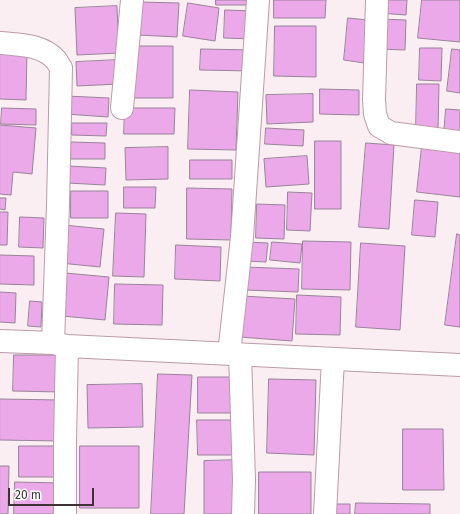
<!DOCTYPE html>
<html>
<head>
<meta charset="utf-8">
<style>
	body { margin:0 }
	#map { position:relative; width:460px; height:514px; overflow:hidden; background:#fbeef3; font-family:"Fira Sans",sans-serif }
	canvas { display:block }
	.scale { position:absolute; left:8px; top:488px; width:86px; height:18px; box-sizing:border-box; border:2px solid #3e3237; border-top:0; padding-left:5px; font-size:12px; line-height:14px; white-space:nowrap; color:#3e3237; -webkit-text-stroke:3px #fff; paint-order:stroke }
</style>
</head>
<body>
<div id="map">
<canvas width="460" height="514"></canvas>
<div class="scale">20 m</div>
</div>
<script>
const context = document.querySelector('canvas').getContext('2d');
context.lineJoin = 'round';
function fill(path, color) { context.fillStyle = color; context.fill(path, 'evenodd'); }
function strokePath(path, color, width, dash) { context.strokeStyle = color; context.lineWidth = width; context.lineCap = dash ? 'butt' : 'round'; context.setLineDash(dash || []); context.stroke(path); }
const building = new Path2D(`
	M216,0H249V5H216Z
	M274,0H326L325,18H274Z
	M380,0H407L406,15L379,13Z
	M422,0H460V42L418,38Z
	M140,2L179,3L177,37L138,35Z
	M188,3L219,8L215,41L183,36Z
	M117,6L119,53L77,55L75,8Z
	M225,10L253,11L252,39L224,38Z
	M348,18L368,20L364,63L344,60Z
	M380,19L406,20L405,50L379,49Z
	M275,26H316V77L274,76Z
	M129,46H173V98H128Z
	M420,48H442L441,81L419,80Z
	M201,49L252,50L251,71L200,70Z
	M452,49L460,50V93L447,91Z
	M0,52L27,53L26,100L0,99Z
	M118,60L119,84L77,86L76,62Z
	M417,84H439L438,130L416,129Z
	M320,89L359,90V115L320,114Z
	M190,90L238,92L236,150L188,149Z
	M313,94V122L267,124L266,95Z
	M67,96L109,98L108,117L66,114Z
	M2,108L36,109V125L1,124Z
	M125,108H175L174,134H124Z
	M446,109L460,110V136L444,134Z
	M72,123H107L106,136L72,135Z
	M0,125L36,128L32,174L13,172L11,195L0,194Z
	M266,128L304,130L303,146L265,144Z
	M315,141H341V209H315Z
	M71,142L105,143V159H71Z
	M366,143L394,145L389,229L359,227Z
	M422,146L460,150V197L417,192Z
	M168,147V179L126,180L125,148Z
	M307,156L309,184L266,187L264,159Z
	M190,160H232V179H190Z
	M68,166L106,168L105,185L67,183Z
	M124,187H156L155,208H124Z
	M187,188L232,189L231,240L187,239Z
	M71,191H108V218H71Z
	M288,192L312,193L310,231L287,230Z
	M0,198H6L5,210L0,209Z
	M415,200L438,202L435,237L412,235Z
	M257,204L285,205L284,239L256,238Z
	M0,212H8L7,245H0Z
	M116,213L146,214L144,277L113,276Z
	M20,217L44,218L43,248L19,247Z
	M64,225L104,229L100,267L60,263Z
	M457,234L460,235V327L445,325Z
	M303,241L351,242L350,290L302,289Z
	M246,242L268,243L266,262L245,261Z
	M272,242L302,244L300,263L270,260Z
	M361,243L405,246L400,330L356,327Z
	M176,245L221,247L220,281L175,279Z
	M0,255L34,256V285L0,284Z
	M245,267L299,269L298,292L245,290Z
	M65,273L109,277L105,320L62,316Z
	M115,284L163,285L162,325L114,324Z
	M0,292L16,293L15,323L0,322Z
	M297,295L341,297L340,335L296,334Z
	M242,296L295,299L292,341L240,337Z
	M30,301L42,302L41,327L28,326Z
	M14,355H61L60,392L13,391Z
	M158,374L192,375L184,514H151Z
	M198,377H238V413H198Z
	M269,379L316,380L314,455L267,453Z
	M142,384L143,427L88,428L87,385Z
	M0,399L60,400L59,441L0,440Z
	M197,420H237L238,455H198Z
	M403,429H443L444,490H403Z
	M19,446H59V477H19Z
	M80,446H139V508H80Z
	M237,460V514H204V461Z
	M0,466H9L8,514H0Z
	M259,472H311V514H259Z
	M15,482L61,483L60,514H14Z
	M356,503L430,504V514H355Z
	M334,504H350V514H334Z`);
fill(building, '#eba9ea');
strokePath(building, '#988398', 1);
const minor = new Path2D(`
	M377,0L374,100L375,114L379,126L391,133L460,142
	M0,43C19,45 42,44 56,60C58,62 59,66 61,68L58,205L53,343
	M122,108L132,0
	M0,341L53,343L67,346L460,365
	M229,354L242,237L258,0
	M240,354L244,480L243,514
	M65,514V442L67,346
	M325,514L333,359`);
strokePath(minor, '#ba9ca8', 24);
strokePath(minor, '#fff', 22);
</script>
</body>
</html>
